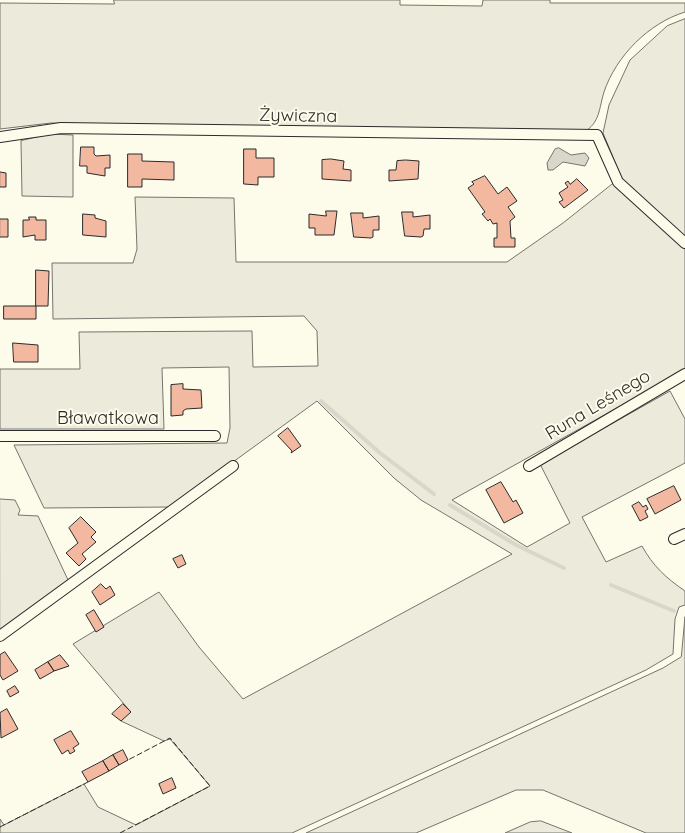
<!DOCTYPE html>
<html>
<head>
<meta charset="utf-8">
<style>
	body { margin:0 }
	canvas { display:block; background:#fdfbea }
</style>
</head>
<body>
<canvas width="685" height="833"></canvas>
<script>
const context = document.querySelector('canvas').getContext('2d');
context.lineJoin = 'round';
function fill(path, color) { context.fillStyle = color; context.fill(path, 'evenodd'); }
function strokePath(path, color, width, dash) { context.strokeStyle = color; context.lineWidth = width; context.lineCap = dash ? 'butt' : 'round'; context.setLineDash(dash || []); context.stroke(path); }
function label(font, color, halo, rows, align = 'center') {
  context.font = font + ' Quicksand,sans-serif'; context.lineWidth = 4; context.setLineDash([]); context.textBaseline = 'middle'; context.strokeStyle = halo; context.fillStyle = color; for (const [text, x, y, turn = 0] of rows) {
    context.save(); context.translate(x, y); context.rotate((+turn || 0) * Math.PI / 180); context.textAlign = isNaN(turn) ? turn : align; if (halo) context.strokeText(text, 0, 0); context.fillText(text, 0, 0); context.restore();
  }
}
const green = new Path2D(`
	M114,0H400V5L482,6L483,0H550V3H685V12C649,23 616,56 604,92C599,108 600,123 584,132L51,123L0,129V3L114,4Z
	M685,19V238L622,179L603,133L609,105L630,60L667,26Z
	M50,134L73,135V197L22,196L21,141Z
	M614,183L685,249V370L452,500L527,547L570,523L540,464L670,391L685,419V463L582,517L606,562L642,546C653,566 666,578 685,591V605L679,607L675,619L673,654L646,670L292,833H0V819L4,825L84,784L98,807L136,825L210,786L170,739L164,741L121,721L130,711L73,644L159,592L199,647L243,699L512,554L421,500L394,478L317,401L171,507L44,508L14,445L227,443L230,428L229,367L162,368L164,429H0V369H80L79,332L252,331L253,367L318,366L317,331L304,316L53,319L52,263H133L137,249L135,197L234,198L236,262H507L563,223Z
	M0,499L15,500L20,510L18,515L38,516L69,582L0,630Z
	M685,617V833H646L543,790H516L416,833H306L663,668L681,657Z
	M541,821L572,833H505L530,822Z`);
fill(green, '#ecebdb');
strokePath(green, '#74746e', 1);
const water = new Path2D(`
	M559,148L571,155L585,153L589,158L585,166L563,162L553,170H548L547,163L555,149Z`);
fill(water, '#d8d7c9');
strokePath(water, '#74746e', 1);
strokePath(new Path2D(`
	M321,401L380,453L434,494
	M450,505L516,545L564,568
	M611,585L674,611`), '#d8d7c9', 4);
const building = new Path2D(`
	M81,147H94V154L96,156L110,155V168H105V176L87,173V166H80Z
	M244,149H256V158H274V177H258V185L244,184Z
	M128,154H142V161L174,162V180L142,179V187H128Z
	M331,159L344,161L343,169L351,170V181L322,179V160Z
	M406,160L419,161L418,179L389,181V170H396L397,161Z
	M0,172L6,173V187H0Z
	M485,176L498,194L507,187L517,201L508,207L515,217L510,221L511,238H515V247H494V238H497V223L493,224L490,219L488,221L482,214L485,212L468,188L474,184L472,182Z
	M577,179L588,190L564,208L559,202L563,200L559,193L568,187L565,183L568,181L570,184Z
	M326,211H337L334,235H315V228H309V214L326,216Z
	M402,212H413V217L430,215V229H424L423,236L421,237L405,236Z
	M351,213H363V218L379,216V230H373V237L371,238L354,237Z
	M83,214L95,215V218L106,221V237L83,235Z
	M29,217H36V220H46V240H35V235L23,237V220H29Z
	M0,219H8V237H0Z
	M36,270L49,271L48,306H36Z
	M4,306H36V319H4Z
	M13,343L38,345V362H14Z
	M183,384V389L201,390L202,408L186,409L183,411V415L171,416V385Z
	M288,428L301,446L291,453L292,451L278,436Z
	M501,482L513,502L516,500L523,513L504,523L486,490Z
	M674,486L681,500L655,514L647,499Z
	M639,502L643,507L646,505L648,509L645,511L648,517L640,521L632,506Z
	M81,517L96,532L91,537L96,542L82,554L86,559L79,566L66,553L78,543L69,528Z
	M182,555L186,564L178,568L173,559Z
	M101,584L106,589L110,586L115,595L100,605L92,592Z
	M94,610L104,627L96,632L86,615Z
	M5,652L18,671L3,680L0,675V655Z
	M60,655L69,666L54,671L48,662Z
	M48,662L54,671L40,679L35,670Z
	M15,686L19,692L10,697L7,691Z
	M123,704L131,712L121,721L112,714Z
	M7,709L18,729L1,738L0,713Z
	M71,731L79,744L73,748L75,751L70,754L68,750L62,754L54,740Z
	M123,750L128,760L119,765L113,755Z
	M113,755L119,765L109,771L103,761Z
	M103,761L109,771L88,782L82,772Z
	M172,778L176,788L163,794L159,784Z`);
fill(building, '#f2b8a0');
strokePath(building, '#2b2b2b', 1);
const street = new Path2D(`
	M0,137L61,128L597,135L618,182L685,243
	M0,436H215
	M529,466L685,374
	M674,539L685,534
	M0,636L233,466`);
strokePath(street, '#2b2b2b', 12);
strokePath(street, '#fdfbea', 10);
strokePath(new Path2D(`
	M0,827L88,782
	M120,833L210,786L170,738L128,760`), '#2b2b2b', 1, [6, 2.5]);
label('18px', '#2b2b2b', '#fdfbea', [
	["Żywiczna",298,116,1],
	["Runa Leśnego",598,405,-31],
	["Bławatkowa",108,419]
]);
</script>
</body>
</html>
